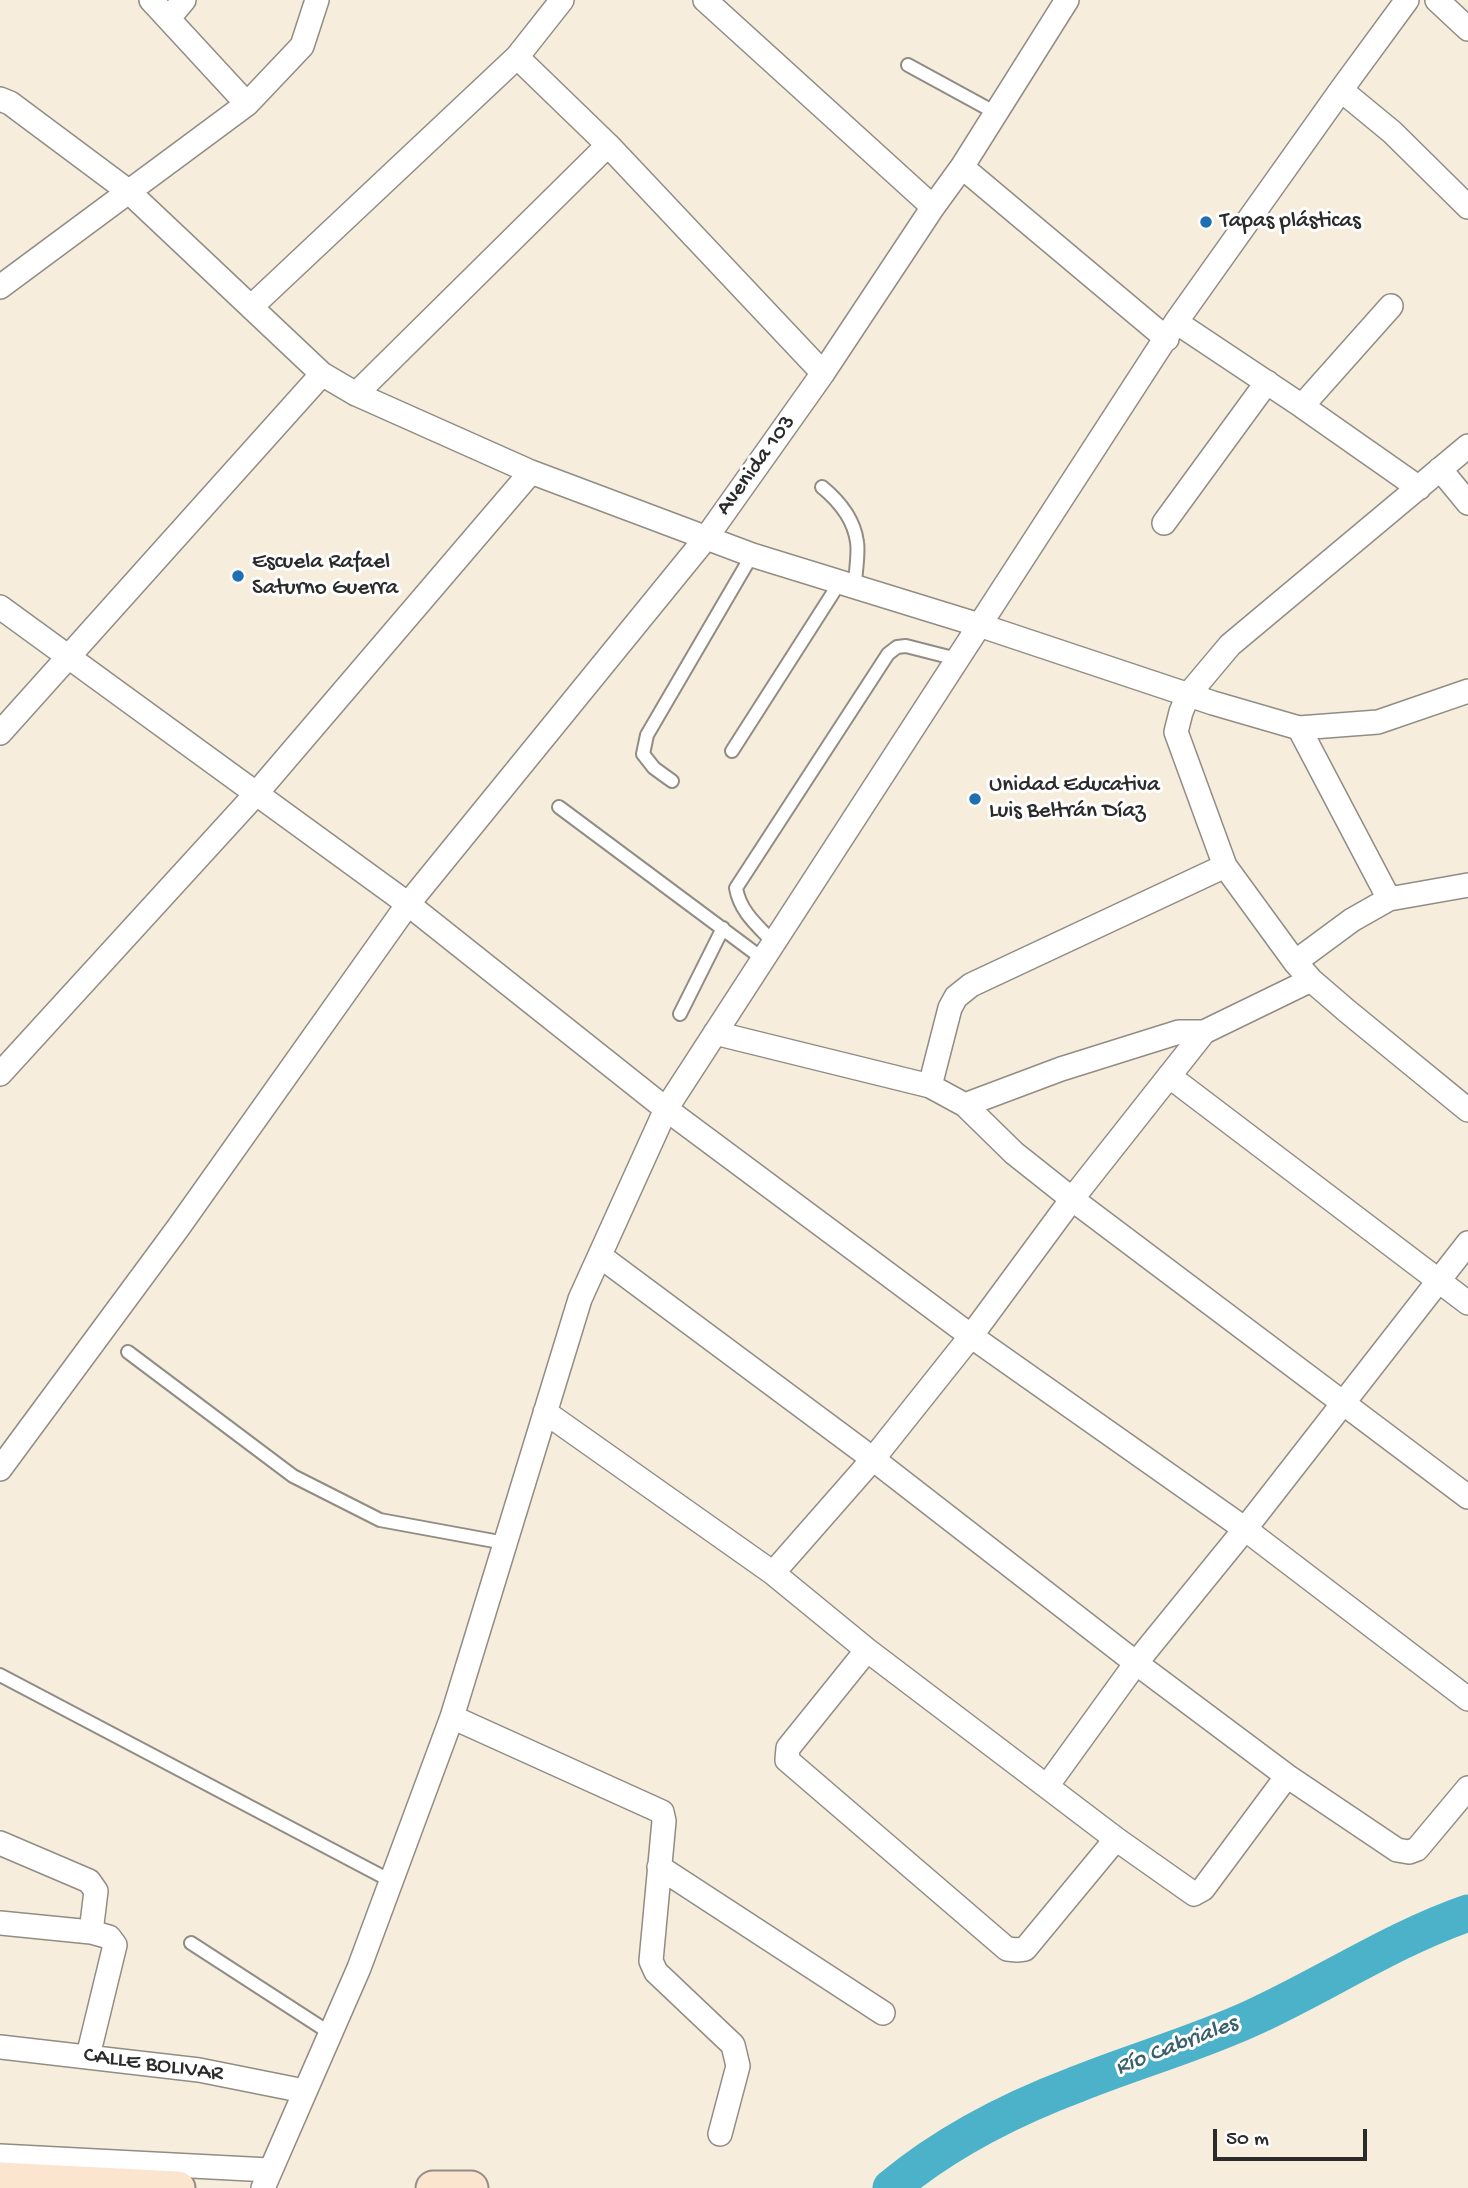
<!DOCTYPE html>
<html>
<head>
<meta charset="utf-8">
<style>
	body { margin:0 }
	#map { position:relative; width:1468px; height:2188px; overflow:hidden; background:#f7eddc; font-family:"Gochi Hand",sans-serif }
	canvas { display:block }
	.scale { position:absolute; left:1213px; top:2129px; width:154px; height:32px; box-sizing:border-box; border:4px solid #2b2b2b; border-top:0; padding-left:9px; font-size:21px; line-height:24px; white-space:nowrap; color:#2b2b2b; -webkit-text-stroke:5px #fff; paint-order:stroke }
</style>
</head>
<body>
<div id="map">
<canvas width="1468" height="2188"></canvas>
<div class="scale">50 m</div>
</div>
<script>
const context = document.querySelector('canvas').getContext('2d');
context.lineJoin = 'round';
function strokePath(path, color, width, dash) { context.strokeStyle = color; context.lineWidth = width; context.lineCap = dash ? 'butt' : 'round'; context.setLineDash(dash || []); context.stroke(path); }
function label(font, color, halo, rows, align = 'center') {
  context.font = font + ' "Gochi Hand",sans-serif'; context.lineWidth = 6; context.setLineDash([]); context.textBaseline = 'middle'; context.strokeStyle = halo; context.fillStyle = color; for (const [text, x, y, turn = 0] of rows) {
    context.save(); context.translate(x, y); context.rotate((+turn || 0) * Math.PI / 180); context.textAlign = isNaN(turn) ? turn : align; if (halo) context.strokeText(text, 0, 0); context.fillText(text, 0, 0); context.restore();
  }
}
strokePath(new Path2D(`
	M891,2188C946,2142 1009,2110 1075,2085C1134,2061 1196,2044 1254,2017C1326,1984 1393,1939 1468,1913`), '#4bb2ca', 37);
const lane = new Path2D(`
	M908,65L996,113
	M822,487C839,501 854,519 857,542C859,554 855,574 855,586
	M732,751L840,582
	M672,781L654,768L643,754L647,735L752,555
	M559,807L763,959
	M774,943C758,926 740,912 736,888L888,654L897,647L906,646L957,659
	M680,1014L723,928
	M128,1352L293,1476L380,1520L505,1543
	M0,1675L391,1881
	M191,1943L330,2033`);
const street = new Path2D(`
	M151,0L247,104
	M705,0L933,207
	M1437,0L1468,29
	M169,18L184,0
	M517,57L608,145L823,373
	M1341,90L1392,132L1468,207
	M0,99L10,103L128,191L322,374L356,394L531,472L752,555L979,625L1213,703L1299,728L1378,722L1468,691
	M962,167L1167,339
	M0,287L247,104L302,46L317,0
	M251,307L517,57L562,0
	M1176,322L1302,406L1419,488
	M356,394L608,145
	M1302,406L1391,306
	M1468,446L1230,645L1188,695L1181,712L1176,732L1225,866L1295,962L1311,980L1347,1011L1468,1110
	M1440,469L1468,503
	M1164,523L1267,382
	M0,607L408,904L666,1109L971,1336L1245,1529L1468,1699
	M1299,728L1389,899
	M0,733L322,374
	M1295,962L1352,920L1389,899L1468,885
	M715,1033L930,1086L965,1105L1014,1153L1072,1199L1468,1497
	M0,1074L255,795L531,472
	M1169,1076L1468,1303
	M930,1086L950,1008L956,997L971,985L1225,866
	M965,1105L1061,1069L1179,1032H1204
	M600,1256L873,1459L1136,1663L1287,1776L1397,1850L1409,1852L1417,1849L1468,1788
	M545,1412L773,1573L867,1650L1116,1839L1194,1894L1203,1889L1287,1776
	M0,1469L178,1228L408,904L706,538L823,373L933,207L962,167L1067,0
	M773,1573L873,1459L971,1336L1072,1199L1204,1032L1311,980
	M867,1650L788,1748L787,1760L1007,1949L1017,1950L1025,1949L1116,1839
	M452,1717L662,1812L664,1821L651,1961L656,1972L733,2045L738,2066L720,2134
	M1047,1786L1136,1663L1245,1529L1468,1243
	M0,1843L89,1881L96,1891L91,1932L109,1937L115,1945L88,2056
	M659,1867L883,2013
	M0,1923L91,1932
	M0,2047L199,2070L304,2091
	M0,2156L269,2170
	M263,2188L359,1968L452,1717L580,1299L666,1109L1176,322L1341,90L1407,0`);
const secondary = new Path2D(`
	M0,2179L178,2188
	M433,2188H471`);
strokePath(lane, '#918c84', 16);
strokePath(street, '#918c84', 26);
strokePath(secondary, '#918c84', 37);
strokePath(lane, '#fff', 12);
strokePath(street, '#fff', 23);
strokePath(secondary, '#fce5cf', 33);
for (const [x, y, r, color] of [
	[1206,222,7,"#1f6fb2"],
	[238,576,7,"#1f6fb2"],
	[975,799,7,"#1f6fb2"]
]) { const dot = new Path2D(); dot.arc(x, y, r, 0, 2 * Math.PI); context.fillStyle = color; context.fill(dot); strokePath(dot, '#fff', 2.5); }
label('23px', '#2b2b2b', '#fff', [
	["Tapas plásticas",1220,222],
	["Escuela Rafael",252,563],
	["Saturno Guerra",252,589],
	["Unidad Educativa",989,786],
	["Luis Beltrán Díaz",989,812]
], 'left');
label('23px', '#2b2b2b', '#fff', [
	["Avenida 103",757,466,-54],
	["CALLE BOLIVAR",153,2066,8]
]);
label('italic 24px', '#38616b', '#fff', [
	["Río Cabriales",1177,2047,-21]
]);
</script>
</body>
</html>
